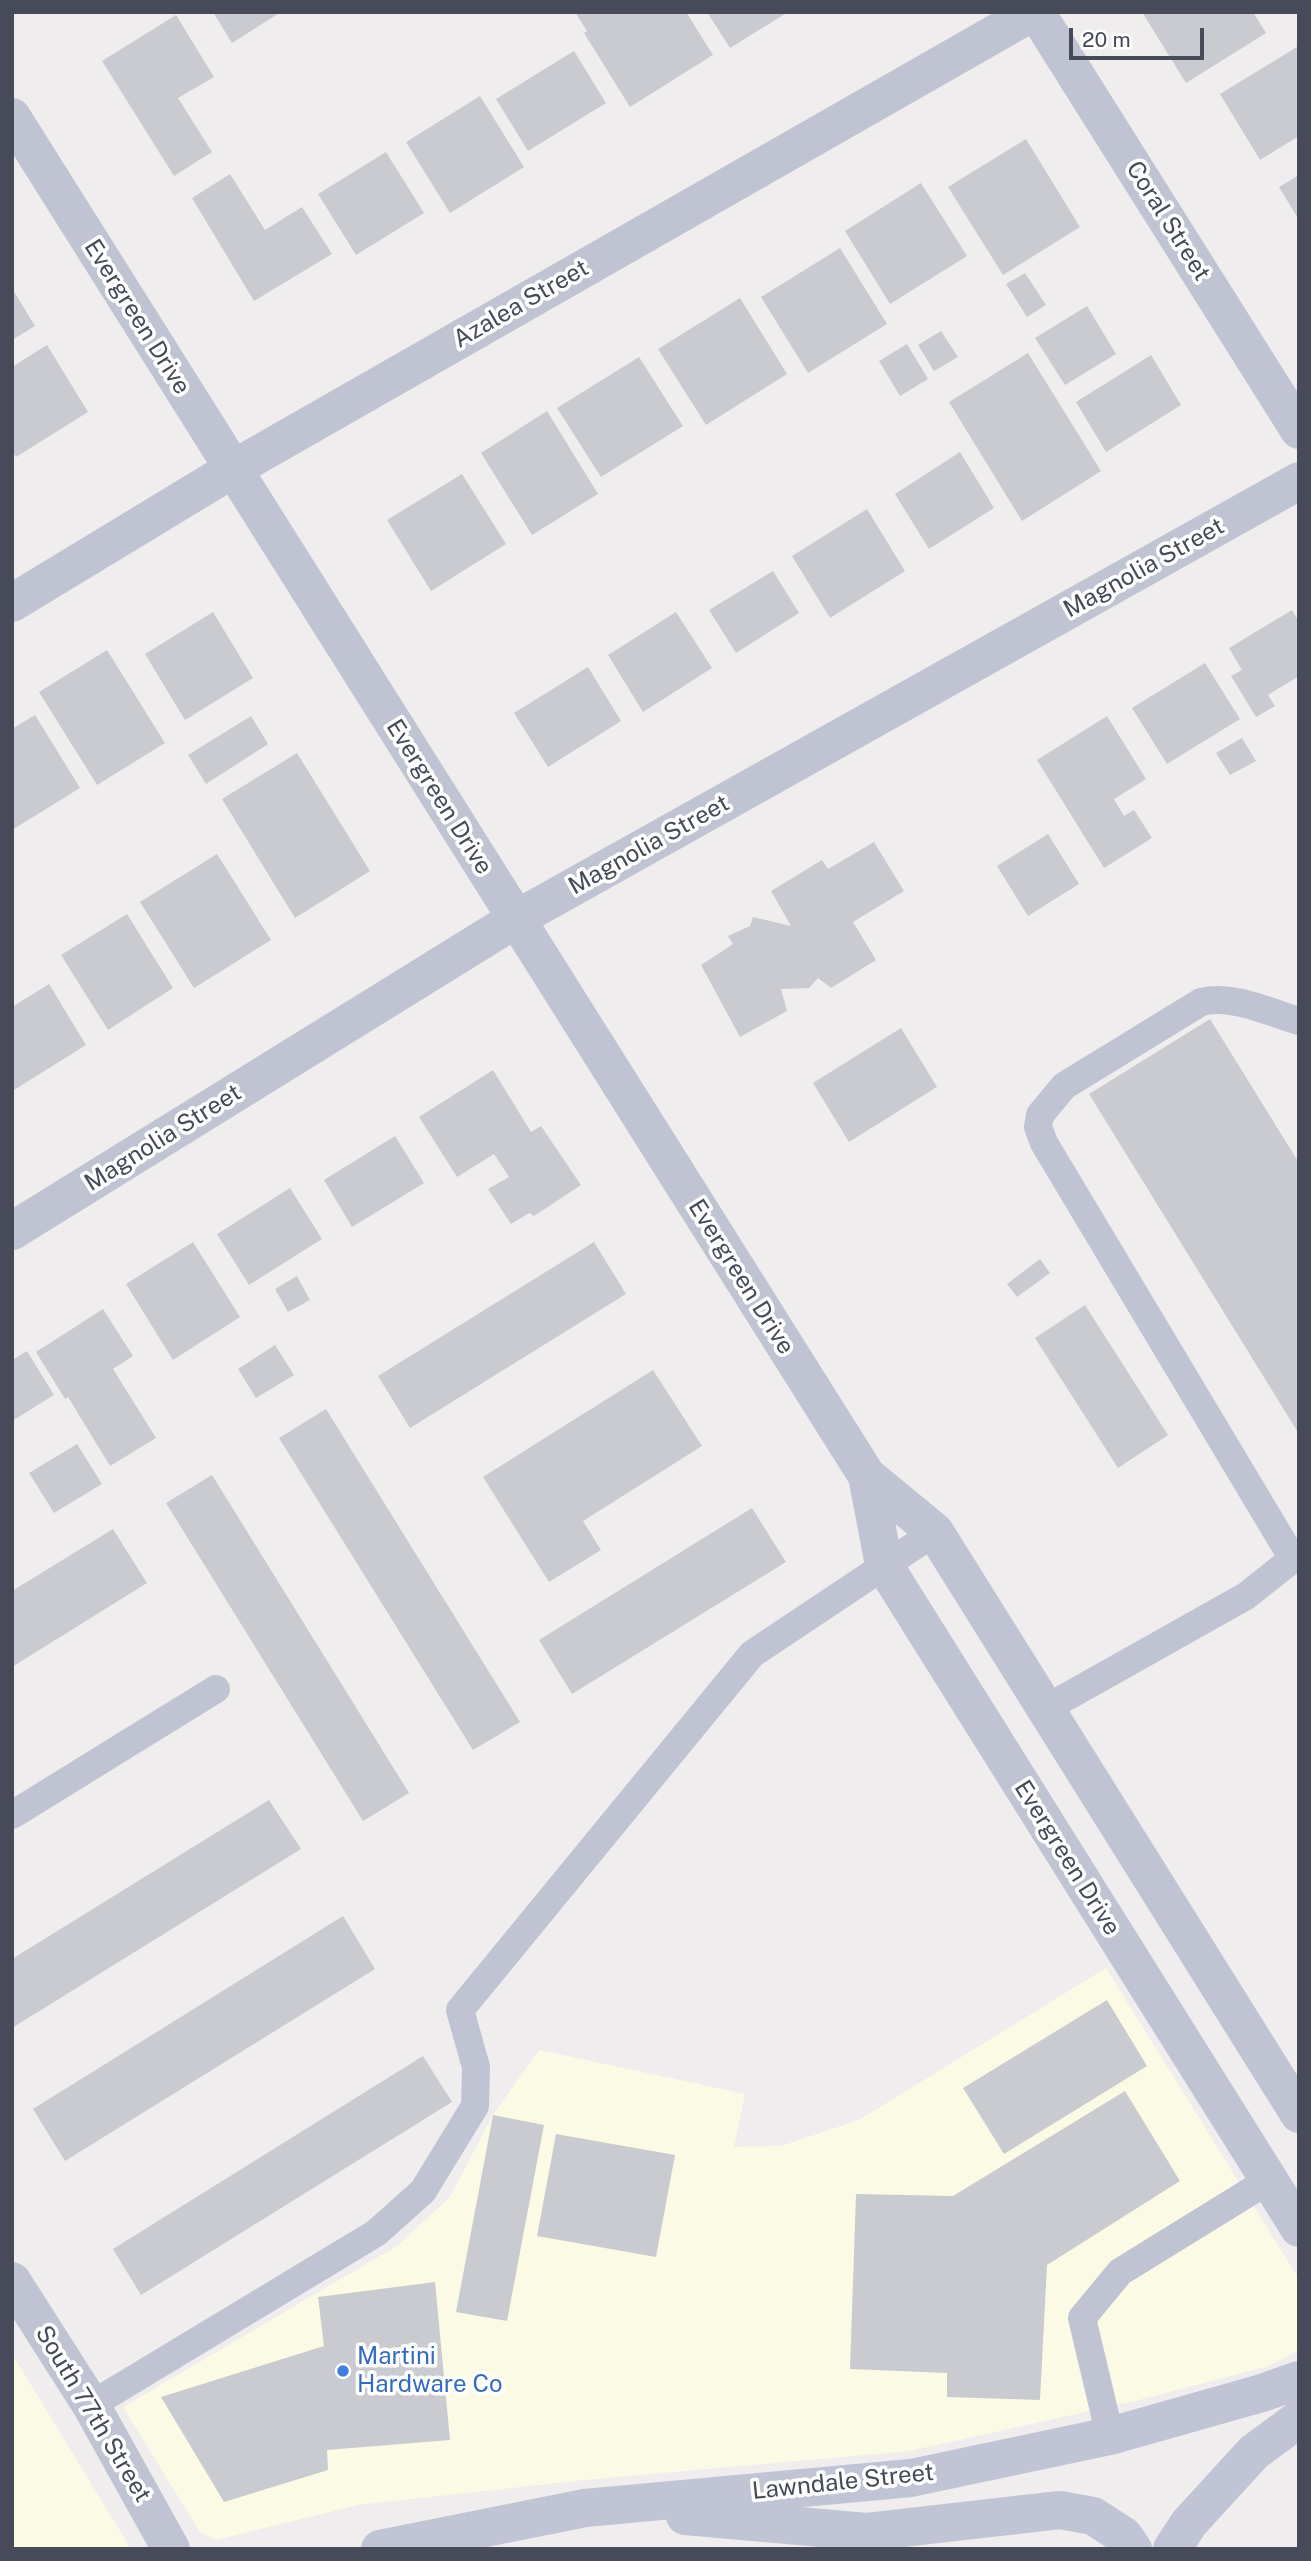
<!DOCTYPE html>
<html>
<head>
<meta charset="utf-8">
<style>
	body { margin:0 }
	#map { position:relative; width:1311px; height:2561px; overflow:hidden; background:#efeded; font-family:"Public Sans",sans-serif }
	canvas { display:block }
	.frame { position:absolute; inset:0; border:14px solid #464a59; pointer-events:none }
	.scale { position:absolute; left:1069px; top:28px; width:135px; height:32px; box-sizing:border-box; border:4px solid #464a59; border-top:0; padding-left:9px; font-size:21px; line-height:24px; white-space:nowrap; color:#464a59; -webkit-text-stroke:5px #fff; paint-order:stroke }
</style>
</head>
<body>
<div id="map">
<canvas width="1311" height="2561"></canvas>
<div class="frame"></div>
<div class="scale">20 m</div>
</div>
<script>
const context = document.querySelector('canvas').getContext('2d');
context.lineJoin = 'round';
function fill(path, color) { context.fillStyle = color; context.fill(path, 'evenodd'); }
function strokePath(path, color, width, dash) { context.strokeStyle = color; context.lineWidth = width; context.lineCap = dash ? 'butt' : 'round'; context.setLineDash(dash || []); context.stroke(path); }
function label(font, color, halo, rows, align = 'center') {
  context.font = font + ' "Public Sans",sans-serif'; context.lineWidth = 7; context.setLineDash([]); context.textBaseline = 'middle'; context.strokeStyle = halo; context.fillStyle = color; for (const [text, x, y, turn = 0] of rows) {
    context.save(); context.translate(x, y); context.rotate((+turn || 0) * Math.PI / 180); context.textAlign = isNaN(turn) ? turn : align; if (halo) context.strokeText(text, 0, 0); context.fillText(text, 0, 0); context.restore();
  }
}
fill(new Path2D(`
	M1106,1968L1299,2279V2348L1294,2353L1269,2366L1135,2401L909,2451L584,2480L358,2505L216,2540L200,2532L123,2407L397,2246L450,2197L493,2115L539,2050L745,2094L734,2147L781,2146L859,2120Z
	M12,2354L128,2544L129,2549H12Z`), '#fbfbe5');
fill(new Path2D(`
	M213,12H281L232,43Z
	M575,12H686L713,55L630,107L584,33L587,31Z
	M707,12H788L730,48Z
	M1142,12H1253L1266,33L1186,83Z
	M176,15L214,77L178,98L212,152L174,176L102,61Z
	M1297,47L1299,50V136L1260,160L1220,94Z
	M574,51L606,103L528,151L496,99Z
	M480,96L524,167L450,213L406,142Z
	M1026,139L1080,227L1003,275L948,187Z
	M386,152L424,213L356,255L318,194Z
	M230,174L265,230L302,207L332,254L254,301L192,198Z
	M1299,175V220L1279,187Z
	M921,183L967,256L890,304L845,231Z
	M840,248L887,324L808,373L761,297Z
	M1025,273L1046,305L1027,317L1006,284Z
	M15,293L35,326L12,340V295Z
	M740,298L787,374L706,425L658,349Z
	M1087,306L1116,354L1065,385L1035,338Z
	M941,331L958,357L934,371L918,345Z
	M907,344L928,379L900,396L879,361Z
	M47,345L88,412L16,457L12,451V367Z
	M1028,353L1101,471L1022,521L949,402Z
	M1151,355L1181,405L1106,452L1076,402Z
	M639,357L683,426L601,477L557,408Z
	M547,411L598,494L532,535L481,453Z
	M960,452L994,508L929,549L895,494Z
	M462,474L506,544L431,591L387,520Z
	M867,509L905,571L830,618L792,556Z
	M773,571L799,613L736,653L709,610Z
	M1292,610L1299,622V676L1268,695L1275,706L1256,717L1231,676L1242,670L1229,648Z
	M213,612L253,678L185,720L145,654Z
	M676,612L712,668L643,712L608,655Z
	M107,650L165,743L97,785L39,692Z
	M1205,663L1240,719L1167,764L1132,708Z
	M588,667L621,721L548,767L514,713Z
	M35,715L80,788L12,830V729Z
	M251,716L268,744L206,784L188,755Z
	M1107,716L1146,779L1114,799L1124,816L1134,810L1152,838L1104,868L1037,760Z
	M1242,738L1256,761L1230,775L1216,753Z
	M297,753L370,871L295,918L222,799Z
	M1048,834L1079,884L1028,916L997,866Z
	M874,842L904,891L853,922L876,960L831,988L818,978L809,988L781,989L787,1011L740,1037L701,965L733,944L728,936L750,926L753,917L791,926L771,891L822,860L828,869Z
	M217,854L271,940L194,988L140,902Z
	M127,914L173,988L108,1030L61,955Z
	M49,984L86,1045L14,1090L12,1086V1007Z
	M1210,1019L1299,1163V1434L1089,1094Z
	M901,1028L937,1087L849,1142L813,1083Z
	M493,1070L531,1132L541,1126L581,1185L534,1216L529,1213L511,1224L488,1189L509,1177L494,1154L457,1177L419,1117Z
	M395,1136L424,1183L352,1227L324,1180Z
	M290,1188L322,1239L249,1285L217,1234Z
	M193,1242L240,1317L173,1360L126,1284Z
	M594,1242L626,1294L410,1428L378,1376Z
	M1040,1259L1050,1273L1017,1297L1007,1284Z
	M297,1276L310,1300L288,1312L275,1289Z
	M1085,1305L1168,1435L1118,1468L1035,1338Z
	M103,1309L133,1356L113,1369L156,1438L110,1466L68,1397L65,1399L36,1352Z
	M275,1345L294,1375L256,1398L238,1369Z
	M27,1351L54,1395L12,1421V1360Z
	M653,1370L702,1446L583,1521L601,1550L549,1582L483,1477Z
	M326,1409L520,1722L473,1750L279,1438Z
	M77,1444L102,1484L54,1513L29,1473Z
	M212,1475L409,1793L363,1821L166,1503Z
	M752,1508L786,1562L572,1694L539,1640Z
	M113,1529L147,1583L12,1667V1591Z
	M269,1800L301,1849L12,2028V1959Z
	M343,1916L375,1969L65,2161L33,2109Z
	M1107,2000L1147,2066L1004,2154L963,2088Z
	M423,2056L452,2102L141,2295L113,2249Z
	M1125,2091L1180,2181L1047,2265L1040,2400L947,2397V2373L850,2369L856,2194L953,2196Z
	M493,2115L544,2125L507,2321L456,2312Z
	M556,2134L675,2155L656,2257L537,2236Z
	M435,2282L450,2440L327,2450L328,2470L224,2502L161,2397L324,2346L318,2297Z`), '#cacbd1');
strokePath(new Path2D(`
	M1293,1559L1044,1143L1038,1127L1040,1115L1064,1086L1201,1002C1231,994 1269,1012 1299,1021
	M1045,1709L1246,1596L1299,1554
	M12,1815L216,1689
	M91,2405L376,2233L423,2191L475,2106L476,2067L460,2010L752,1654L935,1532
	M1110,2436L1082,2318L1120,2272L1269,2180`), '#c0c4d2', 28);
strokePath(new Path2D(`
	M1036,12L1299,430
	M12,603L233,469L1033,12
	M12,1231L516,919L1299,481
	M12,2281L91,2405L171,2549`), '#c0c4d2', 38);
strokePath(new Path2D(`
	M12,117L867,1476L935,1532L1299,2114
	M867,1476L884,1565L1299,2228`), '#c0c4d2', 38);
strokePath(new Path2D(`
	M685,2516L867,2532L1060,2510L1093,2516L1124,2536L1133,2549
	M380,2549L585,2508L911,2478L1110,2436L1262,2393L1299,2380
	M1172,2549L1189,2523L1254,2452L1299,2419`), '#c0c4d5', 38);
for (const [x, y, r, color] of [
	[343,2371,7,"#3f7fe0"]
]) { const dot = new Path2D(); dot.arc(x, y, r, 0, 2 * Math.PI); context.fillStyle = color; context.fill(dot); strokePath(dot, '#fff', 2.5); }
label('24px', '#464a59', '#fff', [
	["Coral Street",1168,221,58],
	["Azalea Street",521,304,-30],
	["Evergreen Drive",137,317,58],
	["Magnolia Street",1144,568,-29],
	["Evergreen Drive",439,797,58],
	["Magnolia Street",649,845,-29],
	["Magnolia Street",163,1138,-32],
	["Evergreen Drive",741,1277,58],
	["Evergreen Drive",1067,1858,58],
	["South 77th Street",93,2414,59],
	["Lawndale Street",843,2482,-6]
]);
label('24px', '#366cbe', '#fff', [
	["Martini",357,2357],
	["Hardware Co",357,2385]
], 'left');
</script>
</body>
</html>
